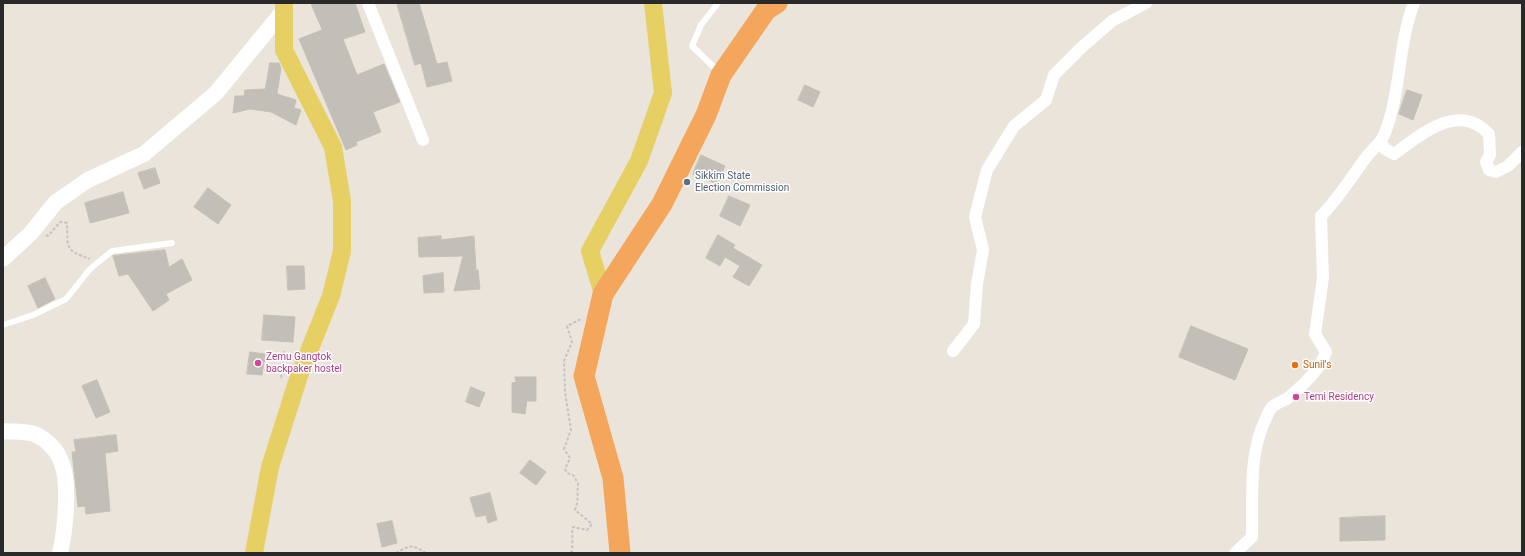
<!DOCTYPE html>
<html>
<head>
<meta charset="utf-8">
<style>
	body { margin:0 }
	#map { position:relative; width:1525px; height:556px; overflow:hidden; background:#eae4db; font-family:Roboto,sans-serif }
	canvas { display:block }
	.frame { position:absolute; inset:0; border:4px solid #292929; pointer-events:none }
</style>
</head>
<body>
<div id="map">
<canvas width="1525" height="556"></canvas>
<div class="frame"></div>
</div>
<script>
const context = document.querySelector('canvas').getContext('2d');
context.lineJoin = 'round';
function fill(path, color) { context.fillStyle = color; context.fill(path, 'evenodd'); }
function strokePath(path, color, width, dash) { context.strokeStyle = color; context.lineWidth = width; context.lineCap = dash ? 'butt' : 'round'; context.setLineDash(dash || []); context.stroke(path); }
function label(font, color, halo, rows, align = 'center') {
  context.font = font + ' Roboto,sans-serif'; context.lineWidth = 3; context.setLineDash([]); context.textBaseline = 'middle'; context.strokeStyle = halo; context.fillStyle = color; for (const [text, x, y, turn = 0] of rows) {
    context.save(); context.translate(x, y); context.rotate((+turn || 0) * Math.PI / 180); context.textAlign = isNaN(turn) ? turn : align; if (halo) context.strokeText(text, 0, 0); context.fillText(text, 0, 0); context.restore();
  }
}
const building = new Path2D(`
	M311,3H355L365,32L343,39L357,75L384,64L400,102L373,112L381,132L356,142L357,145L346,150L299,39L322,30Z
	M397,3H419L437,64L447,62L452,81L427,87L421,63L415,65Z
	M270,63H279L281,68L277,94L296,100L294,108L301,110L296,125L271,112L250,109L233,113L235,96H244L245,90L265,89Z
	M805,85L820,92L813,107L798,100Z
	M1407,90L1422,95L1413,120L1399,114Z
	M701,155L725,166L717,184L693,174Z
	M155,168L160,183L144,189L138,173Z
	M208,188L231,205L218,224L194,207Z
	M123,192L129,213L90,223L85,203Z
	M729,196L750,205L740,226L720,216Z
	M718,235L735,245L733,248L762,265L749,286L733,277L740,266L725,257L720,266L706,258Z
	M441,236V240L474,236L476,270H478L480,289L454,291L463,256L419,257L418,238Z
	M165,250L169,267L182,259L192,280L166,294L169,300L153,311L128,274L119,276L113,256Z
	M287,266H304L305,289L288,290Z
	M443,273L444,292L424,293L423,276Z
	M45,278L55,299L38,308L28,286Z
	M264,315L295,317L293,342L262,340Z
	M1191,326L1248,349L1235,380L1179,357Z
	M250,352L265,354L262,375L247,374Z
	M515,377H536V401H527L525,414L512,412V383L516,382Z
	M97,380L110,412L96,418L82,386Z
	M471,387L485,393L479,407L466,402Z
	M116,435L118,451L105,453L110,511L86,514L85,506L78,507L72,452H76L74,440Z
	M530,460L546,472L536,485L520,473Z
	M490,493L497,520L488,523L486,515L476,517L470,498Z
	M1385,516V540L1340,541V518Z
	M392,521L397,543L382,547L377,524Z`);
fill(building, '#c2beb8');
strokePath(building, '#c5c0b5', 1);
strokePath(new Path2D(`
	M46,235L48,236L60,222L67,223C68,248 64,250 90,259
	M264,361L284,352L281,380
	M396,553C410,545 412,544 426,553
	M571,553C574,546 571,535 573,527L587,530L592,524L575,510C579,500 577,494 578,483L573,475L567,473L565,469L570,458L564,449L571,430L565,392L564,361L572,342L567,326L581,319`), '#c3c3c3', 2, [3, 2]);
strokePath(new Path2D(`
	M718,3L701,25L692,46L719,72
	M3,325L33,315L66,299L90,269L112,251L172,243`), '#fff', 6);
strokePath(new Path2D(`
	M368,3L423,140
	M1380,142L1385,149L1394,154C1421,135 1458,101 1489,134L1490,155L1486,162L1489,170L1496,172L1508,166L1522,152
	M953,351L974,324L977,284L983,250L975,217L987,170L1014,126L1046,100L1054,75L1082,47L1112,21L1146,3
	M1235,553L1252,537C1253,497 1248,455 1266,418C1268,414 1269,410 1272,407C1277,403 1283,401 1288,398C1302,386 1320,370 1326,352L1315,334L1323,278L1321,216C1339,198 1352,176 1367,156C1371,151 1376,147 1380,142C1385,135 1389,122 1391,114C1401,77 1400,39 1414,3`), '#fff', 12);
strokePath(new Path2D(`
	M3,259L31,233L56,202L88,180L144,154L216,93L284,10
	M3,431C12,432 25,431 34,434C47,439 58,451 62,464C70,484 65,532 60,553`), '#fff', 16);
strokePath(new Path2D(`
	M603,294L590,251L639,161L663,93L653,3
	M254,553L270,467L299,376L331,296L342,251V201L333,147L284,50V3`), '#e7d063', 18);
strokePath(new Path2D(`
	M620,553L613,478L584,376L603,294L662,204L706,115L721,75L766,10L777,3`), '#f4a75c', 21);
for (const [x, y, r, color] of [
	[687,182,4,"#5c6f8a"],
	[258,363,4,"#d1479c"],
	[1295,365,4,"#e8710a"],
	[1296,397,4,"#d1479c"]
]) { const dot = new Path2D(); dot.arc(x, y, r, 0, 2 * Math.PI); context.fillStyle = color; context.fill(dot); strokePath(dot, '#fff', 1.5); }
label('10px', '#4e5e75', '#fff', [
	["Sikkim State",695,176],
	["Election Commission",695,188]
], 'left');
label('10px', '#b23c85', '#fff', [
	["Zemu Gangtok",266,357],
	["backpaker hostel",266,369],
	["Temi Residency",1304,397]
], 'left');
label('10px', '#c56008', '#fff', [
	["Sunil's",1303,365]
], 'left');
</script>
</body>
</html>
